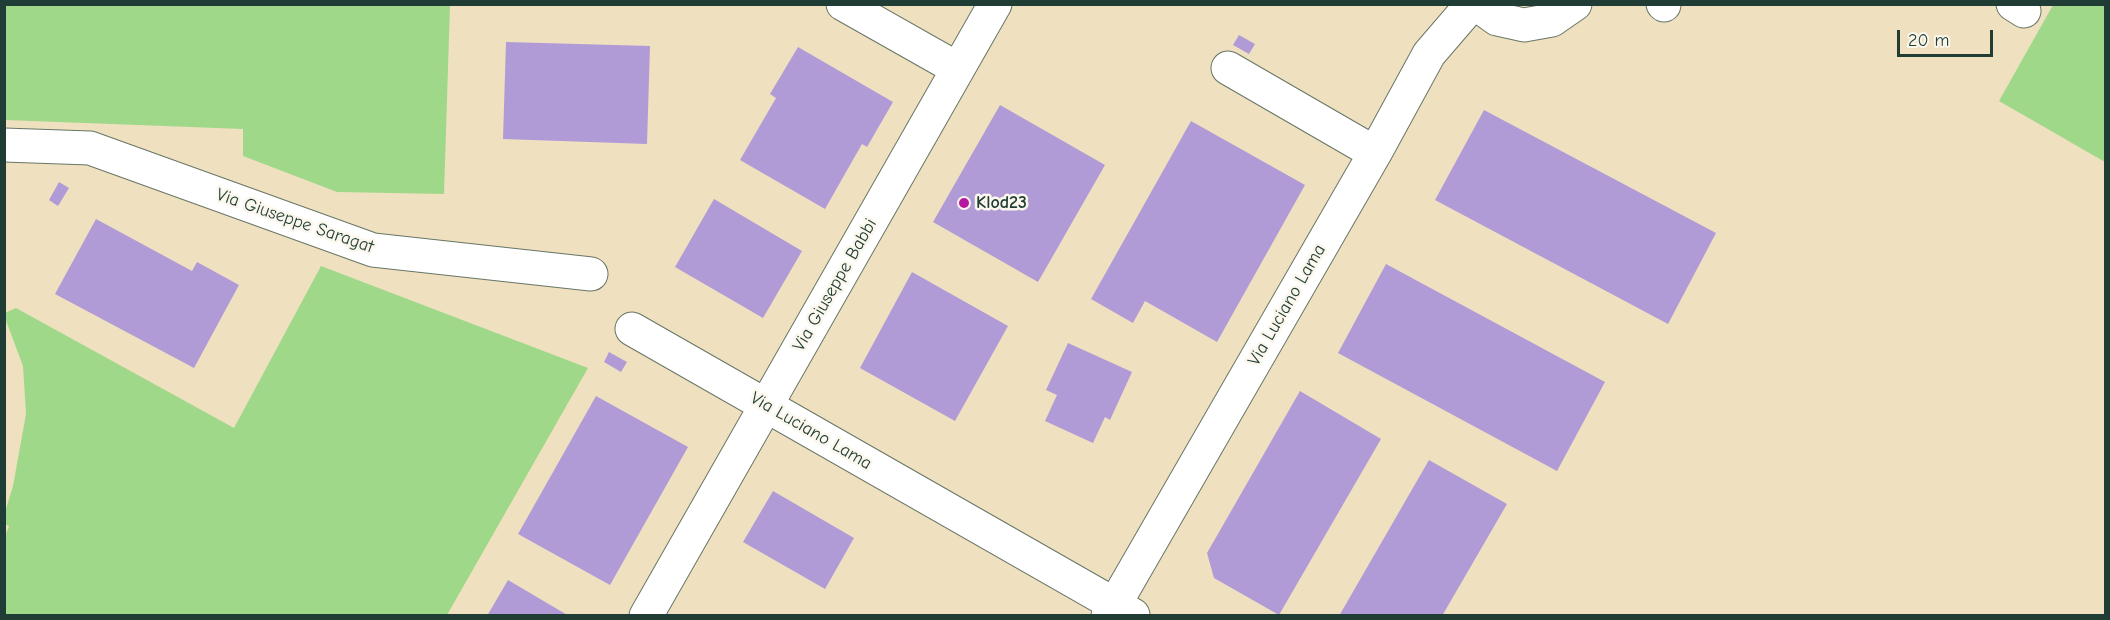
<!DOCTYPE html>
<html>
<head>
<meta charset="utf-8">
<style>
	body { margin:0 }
	#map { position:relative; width:2110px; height:620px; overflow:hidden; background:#efe0c0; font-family:"Comic Neue",sans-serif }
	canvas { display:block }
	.frame { position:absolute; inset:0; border:6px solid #1f3d34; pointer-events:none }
	.scale { position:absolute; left:1897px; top:30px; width:96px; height:27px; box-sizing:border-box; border:3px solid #1f3d34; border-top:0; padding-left:8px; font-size:18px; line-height:21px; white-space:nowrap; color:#1f3d34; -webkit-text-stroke:4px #fbf7ec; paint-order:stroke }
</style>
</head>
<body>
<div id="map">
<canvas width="2110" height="620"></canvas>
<div class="frame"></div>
<div class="scale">20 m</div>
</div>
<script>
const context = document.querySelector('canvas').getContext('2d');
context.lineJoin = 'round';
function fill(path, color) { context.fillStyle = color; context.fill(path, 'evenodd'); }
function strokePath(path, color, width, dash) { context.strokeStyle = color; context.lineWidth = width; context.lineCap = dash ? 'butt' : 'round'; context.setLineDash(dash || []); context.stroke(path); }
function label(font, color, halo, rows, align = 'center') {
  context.font = font + ' "Comic Neue",sans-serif'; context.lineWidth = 5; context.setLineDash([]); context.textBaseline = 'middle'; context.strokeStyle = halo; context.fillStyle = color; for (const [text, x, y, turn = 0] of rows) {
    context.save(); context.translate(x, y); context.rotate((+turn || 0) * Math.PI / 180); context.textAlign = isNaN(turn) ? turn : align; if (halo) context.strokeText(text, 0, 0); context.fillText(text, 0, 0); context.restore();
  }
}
fill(new Path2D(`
	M5,4L450,5L444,194L337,192L243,156V129L5,120Z
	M2053,5H2105V162L1999,101Z
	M321,266L588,368L447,615H5L4,539L9,526L5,524V512L13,486L26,414L23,366L5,318V313L16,308L234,428Z`), '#a0d889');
fill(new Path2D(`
	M1239,35L1255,44L1249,54L1233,45Z
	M506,42L650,46L647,144L503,139Z
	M798,47L893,102L867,147L862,144L825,209L740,160L776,98L770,94Z
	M1000,105L1105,165L1038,282L933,222Z
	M1484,110L1716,233L1668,324L1435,200Z
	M1191,121L1305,185L1217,342L1145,301L1133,323L1091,299Z
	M59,182L69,188L58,206L49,200Z
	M714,199L802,251L763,318L675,267Z
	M96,219L192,271L197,262L239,285L194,368L55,294Z
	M1386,264L1605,382L1557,471L1338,353Z
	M912,272L1008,326L955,421L860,368Z
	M1068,343L1132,372L1110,420L1105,417L1093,443L1045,421L1057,395L1046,390Z
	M609,352L627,362L621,372L604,362Z
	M1300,391L1381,439L1279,615L1214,578L1207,553Z
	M596,396L688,447L610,585L518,534Z
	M1429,460L1507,504L1442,616H1339Z
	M773,491L854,538L825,589L743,542Z
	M508,580L569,616H487Z`), '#b09bd7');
const minor = new Path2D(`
	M843,4L958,69
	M1476,4L1497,19L1524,25L1552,20L1575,4
	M1663,4L1664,5
	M2013,4L2024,11
	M4,145L90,148L373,250L591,274
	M1375,153L1429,54L1472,4
	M632,329L1133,615
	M646,616L995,4
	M1108,616L1375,153L1228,68`);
strokePath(minor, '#687665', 35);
strokePath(minor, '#fff', 33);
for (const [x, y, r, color] of [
	[964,203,6,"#b5179e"]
]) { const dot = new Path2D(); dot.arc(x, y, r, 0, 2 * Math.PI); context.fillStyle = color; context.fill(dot); strokePath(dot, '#fbf7ec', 2); }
label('bold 18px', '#1f3d34', '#fbf7ec', [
	["Klod23",976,203]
], 'left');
label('18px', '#1f3d34', '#fbf7ec', [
	["Via Giuseppe Saragat",295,221,19],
	["Via Giuseppe Babbi",835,285,-60],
	["Via Luciano Lama",1287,305,-60],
	["Via Luciano Lama",811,431,30]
]);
</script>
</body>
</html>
